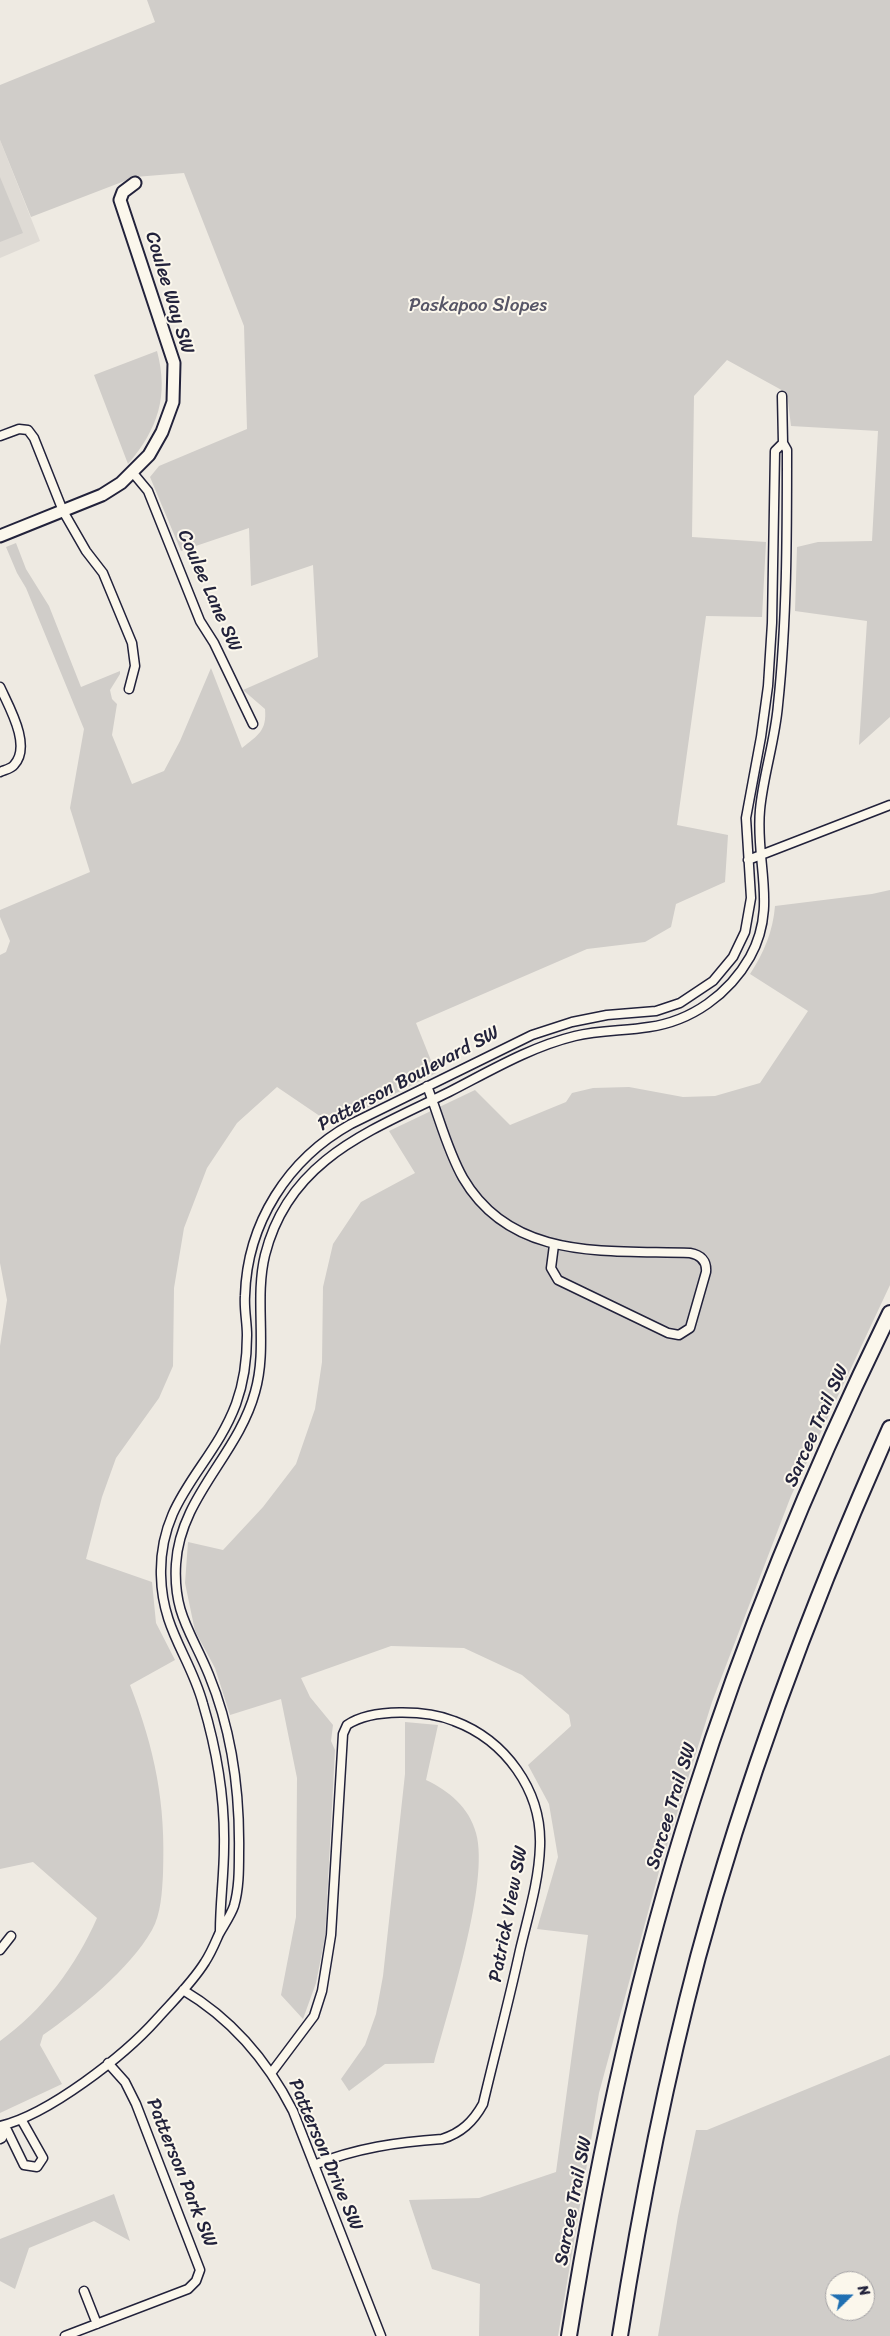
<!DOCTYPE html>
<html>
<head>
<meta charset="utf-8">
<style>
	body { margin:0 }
	#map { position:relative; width:890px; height:2336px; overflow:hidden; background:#eeeae2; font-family:Sriracha,sans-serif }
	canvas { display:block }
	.north { position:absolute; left:825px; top:2271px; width:50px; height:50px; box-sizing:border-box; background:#fbf7ec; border:1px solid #a4a2a5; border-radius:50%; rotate:68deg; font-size:14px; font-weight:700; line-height:20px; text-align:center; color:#22223b }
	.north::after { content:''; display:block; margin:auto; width:18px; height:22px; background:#1f6fb2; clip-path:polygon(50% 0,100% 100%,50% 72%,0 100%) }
</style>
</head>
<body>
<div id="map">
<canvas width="890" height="2336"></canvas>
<div class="north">N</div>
</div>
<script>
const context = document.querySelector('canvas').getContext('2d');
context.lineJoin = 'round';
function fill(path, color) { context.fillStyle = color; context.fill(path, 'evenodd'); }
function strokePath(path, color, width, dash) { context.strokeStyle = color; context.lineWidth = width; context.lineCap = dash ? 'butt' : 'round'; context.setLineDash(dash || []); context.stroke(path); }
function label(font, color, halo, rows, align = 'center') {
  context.font = font + ' Sriracha,sans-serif'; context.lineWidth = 4; context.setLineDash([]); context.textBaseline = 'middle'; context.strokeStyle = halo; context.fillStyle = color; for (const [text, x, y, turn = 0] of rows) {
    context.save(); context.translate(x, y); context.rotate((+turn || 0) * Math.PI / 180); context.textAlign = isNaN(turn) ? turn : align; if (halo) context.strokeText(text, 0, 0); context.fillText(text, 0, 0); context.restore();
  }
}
fill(new Path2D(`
	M0,140L40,241L0,258Z`), '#dfdbd5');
fill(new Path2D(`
	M147,0H890V717L859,745L867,621L795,611L797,547L818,542L872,541L878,431L791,426L787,393L727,360L694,396L692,537L766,542L762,617L706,616L677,825L728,835L725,882L676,904L671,927L645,942L587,949L416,1023L436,1073L333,1125L277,1087L237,1123L207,1168L184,1228L174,1288L173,1366L159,1398L116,1458L102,1497L86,1559L152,1582L156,1623L175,1660L130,1685C155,1750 166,1803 163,1874C162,1892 161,1914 152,1930C130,1969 79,2010 43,2035L40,2045L62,2084L0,2113V2041C43,2010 76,1966 97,1918L33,1862L0,1869V1346L7,1300L0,1263V955L6,952L10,941L0,917V910L90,872L70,808L84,729L26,588L17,573L6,547L16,543L26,569L49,606L81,687L120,671V674L110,690L112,699L117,704L112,735L132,784L164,771L180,741L211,668L242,748C258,735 267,731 265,709L243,690L318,657L313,565L251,586L249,528L181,551L150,477L159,466L247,429L244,326L184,173L135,177L31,217L0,140V85L155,22Z
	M0,177L23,233L0,242Z
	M157,351C169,396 158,429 128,464L94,375Z
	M890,890V1285L791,1496L712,1702L660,1868L599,2093L558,2336H479L480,2284L432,2269L409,2200L479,2198L556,2172L588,1935L537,1929L558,1857L549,1804L528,1765L571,1726L569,1715L522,1675L464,1648L391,1646L301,1678L310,1697L333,1725L331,1741L335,1750L325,1937L316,1983L303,2019L281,1995L296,1917L297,1778L281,1699L230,1715L215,1668L195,1631L185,1583L188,1542L223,1550L263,1507L296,1464L315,1409L322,1362L323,1287L333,1244L361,1202L415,1173L389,1131L475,1090L510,1125L566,1102L572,1093L593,1088L629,1087L683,1097L715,1096L760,1083L808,1011L750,974C764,953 773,931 775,906L872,894Z
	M405,1722L438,1725L426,1780C449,1791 469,1807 476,1833C490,1882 448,2010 434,2063L385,2064L349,2091L341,2079L365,2045L376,2014L383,1976L405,1774Z
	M890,2055V2336H658L678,2216L696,2130H707ZM835,2281H865V2311H835Z
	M114,2194L130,2241L94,2221L29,2248L15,2289L0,2281V2239Z`), '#d0cdc9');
const street = new Path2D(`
	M0,436L19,429L28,430L34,438L63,511L86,551L103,573L132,643L135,666L129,689
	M133,473L148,491L200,621L214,643L253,724
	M0,687C9,707 32,746 14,765C11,769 4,770 0,772
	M748,860L890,805
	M427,1086C439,1116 447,1150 463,1178C512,1262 608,1250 690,1253C701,1255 707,1261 706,1272L690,1328L679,1335L668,1333L558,1280L551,1268L554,1245
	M220,1931C220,1903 224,1875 224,1847C225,1798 217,1751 203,1704C190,1656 162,1630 161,1575C159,1498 212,1468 236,1404C244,1382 247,1359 247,1335C247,1322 244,1309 245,1296C247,1223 288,1159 351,1124L532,1035L572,1022L607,1015L656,1011L680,1003L713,981L733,957L745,932L751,898L746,818L761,737L768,686L772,623L775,451L783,443
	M0,1950L11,1936
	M183,1990C232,2019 267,2060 293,2111L381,2336
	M272,2072L314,2016L322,1991L331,1935L343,1734L347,1725C372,1708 427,1710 454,1721C505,1740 542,1790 540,1846C539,1881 528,1916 520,1950C509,2001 495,2053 483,2104C473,2122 461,2133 442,2139C398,2142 356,2148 314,2165
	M0,2126C48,2115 124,2056 157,2019C173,2001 192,1983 205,1962C211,1953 215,1943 219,1934C224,1925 231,1915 234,1906C239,1889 239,1870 239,1853C240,1793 232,1731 209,1675C192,1633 173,1614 176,1564C180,1497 238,1455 255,1392C268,1347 254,1300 265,1255C289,1159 370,1131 449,1092C490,1071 530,1047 575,1036C600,1030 625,1031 649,1027C692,1021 729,994 750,957C778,907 755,862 760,810C763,776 775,741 778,705C787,620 787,535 787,450L783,443L782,396
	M5,2126L24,2165L37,2167L43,2158L21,2119
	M0,2139L2,2138L5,2126
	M84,2291L97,2324
	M65,2336L188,2289L196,2281L200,2270L136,2104L125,2082L108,2063`);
const secondary = new Path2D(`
	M0,536L102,495L121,483L149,455L162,432L173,402L174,363L120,200L123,192L135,183`);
const highway = new Path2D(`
	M569,2336C598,2154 637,1974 693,1799C746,1632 813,1470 890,1313
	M620,2336C640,2209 665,2082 698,1957C747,1776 813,1600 890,1428`);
strokePath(street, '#22223b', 11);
strokePath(secondary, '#22223b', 15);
strokePath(highway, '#22223b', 18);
strokePath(street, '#fbf7ec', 8);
strokePath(secondary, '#fbf7ec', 11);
strokePath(highway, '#fbf7ec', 14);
label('19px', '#22223b', '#fbf7ec', [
	["Coulee Way SW",169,293,73],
	["Coulee Lane SW",209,591,66],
	["Patterson Boulevard SW",409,1079,-28],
	["Sarcee Trail SW",817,1426,-66],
	["Sarcee Trail SW",672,1806,-73],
	["Patrick View SW",509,1914,-79],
	["Patterson Drive SW",325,2155,67],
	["Patterson Park SW",181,2173,68],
	["Sarcee Trail SW",574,2201,-79]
]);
label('19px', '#565566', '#fbf7ec', [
	["Paskapoo Slopes",478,306]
]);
</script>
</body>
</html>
